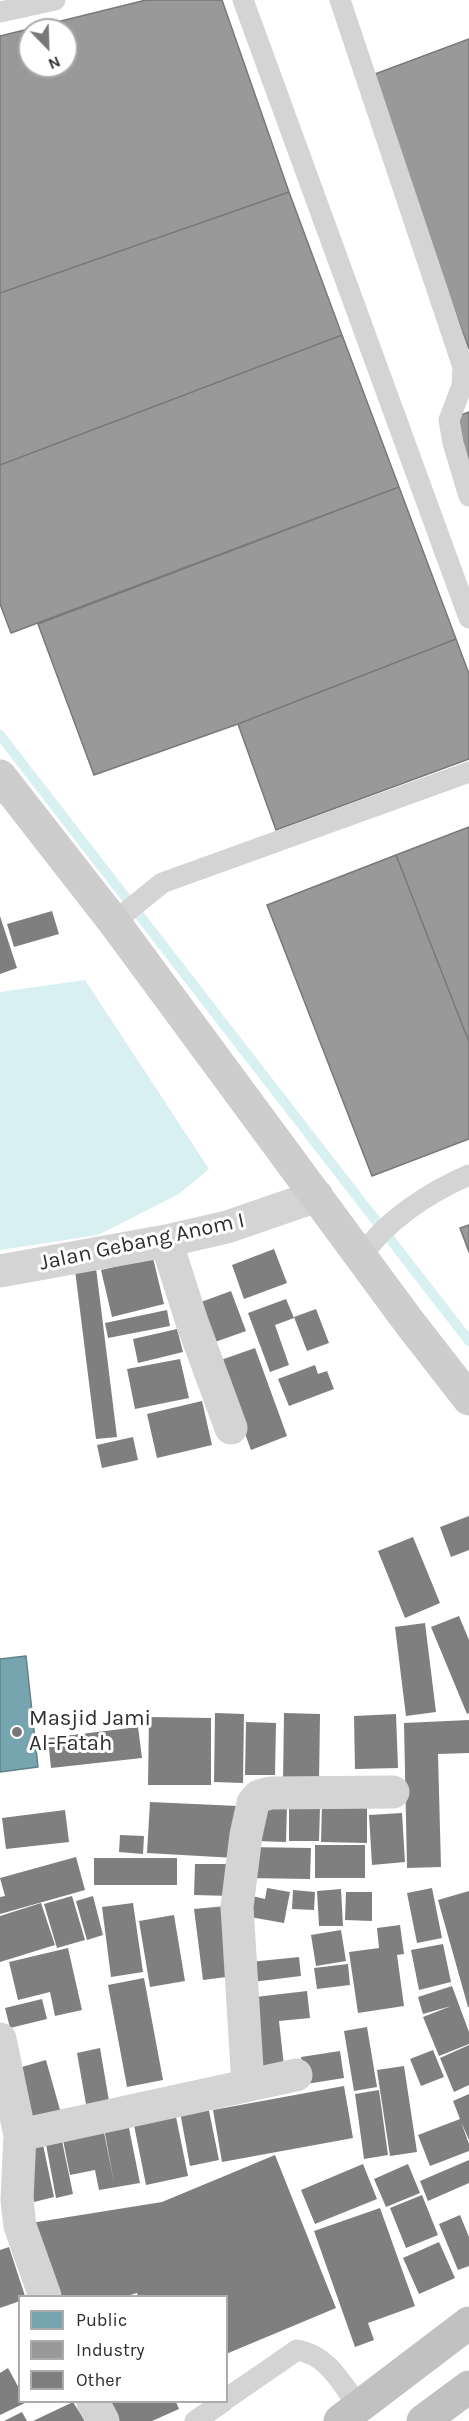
<!DOCTYPE html>
<html>
<head>
<meta charset="utf-8">
<style>
	body { margin:0 }
	#map { position:relative; width:469px; height:2421px; overflow:hidden; background:#fff; font-family:Karla,sans-serif }
	canvas { display:block }
	.legend { position:absolute; left:18px; top:2295px; width:210px; height:108px; box-sizing:border-box; background:#fff; border:2px solid #acacac; margin:0; padding:8px 10px; list-style:none; font-size:18px; color:#2f2f2f }
	.legend li { display:flex; align-items:center; gap:12px; height:30px }
	.legend b { width:30px; border:2px solid #acacac }
	.north { position:absolute; left:18px; top:18px; width:60px; height:60px; box-sizing:border-box; background:#fff; border:2px solid #acacac; border-radius:50%; rotate:157deg; font-size:16px; font-weight:700; line-height:24px; text-align:center; color:#2f2f2f }
	.north::after { content:''; display:block; margin:auto; width:21px; height:27px; background:#787878; clip-path:polygon(50% 0,100% 100%,50% 72%,0 100%) }
</style>
</head>
<body>
<div id="map">
<canvas width="469" height="2421"></canvas>
<ul class="legend">
<li><b style="height:16px;background:#76a5af"></b>Public</li>
<li><b style="height:16px;background:#999"></b>Industry</li>
<li><b style="height:16px;background:#7f7f7f"></b>Other</li>
</ul>
<div class="north">N</div>
</div>
<script>
const context = document.querySelector('canvas').getContext('2d');
context.lineJoin = 'round';
function fill(path, color) { context.fillStyle = color; context.fill(path, 'evenodd'); }
function strokePath(path, color, width, dash) { context.strokeStyle = color; context.lineWidth = width; context.lineCap = dash ? 'butt' : 'round'; context.setLineDash(dash || []); context.stroke(path); }
function label(font, color, halo, rows, align = 'center') {
  context.font = font + ' Karla,sans-serif'; context.lineWidth = 6; context.setLineDash([]); context.textBaseline = 'middle'; context.strokeStyle = halo; context.fillStyle = color; for (const [text, x, y, turn = 0] of rows) {
    context.save(); context.translate(x, y); context.rotate((+turn || 0) * Math.PI / 180); context.textAlign = isNaN(turn) ? turn : align; if (halo) context.strokeText(text, 0, 0); context.fillText(text, 0, 0); context.restore();
  }
}
fill(new Path2D(`
	M85,980L209,1169L179,1194L98,1235L0,1250V992Z`), '#d8f0f2');
const public = new Path2D(`
	M26,1656L38,1767L0,1772V1659Z`);
fill(public, '#76a5af');
strokePath(public, '#618289', 1.5);
const industry = new Path2D(`
	M146,0H222L289,192L0,293V36ZM30,30H66V66H30Z
	M469,39V349L367,77Z
	M289,192L342,335L0,465V293Z
	M342,335L399,487L11,633L0,604V465Z
	M469,412V461L453,418Z
	M399,487L456,639L238,724L94,775L38,624Z
	M456,639L469,674V759L276,830L238,724Z
	M469,827V1042L396,855Z
	M396,855L469,1042V1139L372,1176L267,905Z
	M469,1225V1252L460,1228Z`);
fill(industry, '#999');
strokePath(industry, '#797979', 1.5);
strokePath(new Path2D(`
	M0,735L469,1341`), '#d8f0f2', 10);
fill(new Path2D(`
	M52,911L59,934L14,947L7,924Z
	M0,916L17,968L0,974Z
	M274,1249L287,1283L244,1299L232,1265Z
	M153,1258L164,1304L112,1317L101,1270Z
	M96,1268L117,1437L96,1439L75,1270Z
	M231,1291L246,1331L215,1342L201,1302Z
	M286,1299L294,1318L275,1325L289,1365L270,1372L248,1313Z
	M316,1309L329,1343L307,1351L294,1317Z
	M167,1310L170,1326L108,1338L105,1323Z
	M177,1329L183,1352L138,1363L133,1339Z
	M255,1348L287,1436L251,1450L218,1361Z
	M180,1359L189,1398L135,1409L127,1369Z
	M315,1365L318,1374L327,1371L334,1389L289,1406L278,1379Z
	M202,1401L212,1445L157,1458L147,1414Z
	M133,1437L138,1460L102,1468L97,1445Z
	M469,1516V1550L451,1557L440,1527Z
	M413,1537L440,1603L405,1618L378,1551Z
	M459,1616L469,1640V1713L467,1714L431,1627Z
	M425,1623L436,1712L406,1716L395,1627Z
	M215,1713L244,1714L243,1783L214,1782Z
	M284,1713L320,1714L319,1783L283,1782Z
	M396,1714L398,1768L355,1769L354,1716Z
	M149,1717L211,1718V1785H148Z
	M469,1720V1753L438,1754L441,1867L407,1868L404,1723Z
	M246,1722L276,1723L275,1775H245Z
	M138,1727L142,1758L51,1768L48,1738Z
	M150,1802L238,1806L235,1858L147,1853Z
	M322,1803H367V1843L321,1842Z
	M287,1805L286,1842L256,1841L258,1807Z
	M289,1807H320L319,1841H289Z
	M65,1810L69,1842L6,1849L2,1818Z
	M402,1813L405,1862L372,1865L369,1815Z
	M120,1835L144,1836L143,1854L119,1852Z
	M315,1845H365V1878H315Z
	M246,1847L311,1848L310,1879L245,1878Z
	M76,1857L85,1890L0,1914V1897L5,1896L0,1878Z
	M94,1858H177V1885H94Z
	M195,1864H231V1896L194,1895Z
	M267,1888L290,1892L284,1923L244,1916L248,1895L265,1899Z
	M432,1888L442,1938L417,1943L407,1893Z
	M341,1889L343,1926H319L317,1891Z
	M293,1890L315,1892L314,1910L292,1909Z
	M469,1891V2007H468L438,1900Z
	M346,1892H372V1921L345,1920Z
	M72,1896L85,1940L57,1948L44,1904Z
	M93,1896L103,1935L87,1940L76,1901Z
	M41,1903L55,1945L0,1962V1916Z
	M133,1903L143,1972L111,1977L102,1907Z
	M226,1906L234,1976L203,1980L194,1909Z
	M174,1915L185,1981L150,1987L139,1921Z
	M400,1925L404,1954L397,1955L404,2006L358,2013L349,1952L379,1948L377,1928Z
	M341,1930L346,1961L316,1966L311,1935Z
	M443,1944L451,1982L419,1990L411,1950Z
	M68,1948L82,2010L55,2016L50,1992L18,2000L9,1962Z
	M299,1957L301,1976L252,1982L250,1962Z
	M348,1964L350,1985L317,1989L314,1968Z
	M144,1978L163,2080L127,2087L108,1985Z
	M452,1986L469,2032V2044L439,2056L423,2017L451,2006L423,2014L418,1997Z
	M307,1991L310,2018L279,2021L284,2066L254,2070L247,1998Z
	M42,1999L47,2019L10,2028L5,2008Z
	M367,2027L377,2087L354,2091L344,2031Z
	M469,2045V2085L454,2092L440,2058Z
	M100,2048L110,2107L87,2110L77,2053Z
	M433,2050L444,2077L421,2086L410,2059Z
	M340,2051L344,2078L306,2084L301,2057Z
	M46,2060L62,2117L30,2126L15,2069Z
	M404,2066L417,2152L390,2156L377,2070Z
	M344,2086L353,2138L222,2162L213,2110Z
	M379,2090L388,2155L364,2159L355,2094Z
	M469,2094V2140L461,2122L469,2144V2151L430,2166L418,2135L460,2119L453,2101Z
	M208,2106L219,2160L190,2166L180,2112Z
	M175,2112L188,2176L146,2185L133,2120Z
	M128,2123L140,2183L99,2190L95,2170L70,2175L62,2135L103,2127L114,2183L104,2128Z
	M61,2136L73,2194L56,2198L45,2139Z
	M42,2140L54,2197L34,2202L22,2145Z
	M275,2155L336,2308L226,2354V2296H138L137,2293L127,2296H61L31,2223L162,2202Z
	M469,2160V2183L428,2201L420,2181Z
	M363,2164L377,2199L315,2224L301,2190Z
	M408,2164L420,2193L386,2207L374,2179Z
	M422,2195L438,2235L406,2248L390,2208Z
	M380,2208L415,2306L368,2323L374,2340L355,2347L314,2231Z
	M460,2215L469,2237V2266L458,2270L439,2224Z
	M439,2242L455,2278L419,2294L403,2258Z
	M9,2247L25,2296H20V2301L0,2308V2250Z
	M8,2368L20,2390V2402H27L0,2415V2373Z
	M73,2402L85,2421H33Z
	M99,2402H176L179,2409L152,2421H108Z
	M22,2412L27,2421H4Z`), '#7f7f7f');
strokePath(new Path2D(`
	M243,0L469,618
	M340,0L463,367L462,386L449,420L453,443L469,496
	M0,12L55,0
	M114,922L162,883L469,772
	M362,1256C386,1220 430,1192 469,1175
	M226,2399L297,2350C328,2355 341,2383 359,2407
	M195,2421L223,2402`), '#d4d4d4', 21);
strokePath(new Path2D(`
	M166,1241L192,1322L231,1428
	M0,1271L166,1241L227,1227L317,1196
	M0,2039L20,2135L17,2200L20,2226L45,2296
	M248,2085L237,1907L246,1835L253,1803L259,1796L271,1793L393,1792
	M20,2135L296,2075
	M93,2402L103,2421`), '#d4d4d4', 33);
strokePath(new Path2D(`
	M0,776L114,922L409,1322L469,1399`), '#cdcdcd', 33);
strokePath(new Path2D(`
	M340,2421L469,2323
	M423,2421L469,2387`), '#c1c1c1', 33);
for (const [x, y, r, color] of [
	[17,1732,6,"#787878"]
]) { const dot = new Path2D(); dot.arc(x, y, r, 0, 2 * Math.PI); context.fillStyle = color; context.fill(dot); strokePath(dot, '#fff', 2); }
label('22px', '#2f2f2f', '#fff', [
	["Jalan Gebang Anom I",142,1242,-12]
]);
label('22px', '#2f2f2f', '#fff', [
	["Masjid Jami",29,1719],
	["Al-Fatah",29,1744]
], 'left');
</script>
</body>
</html>
